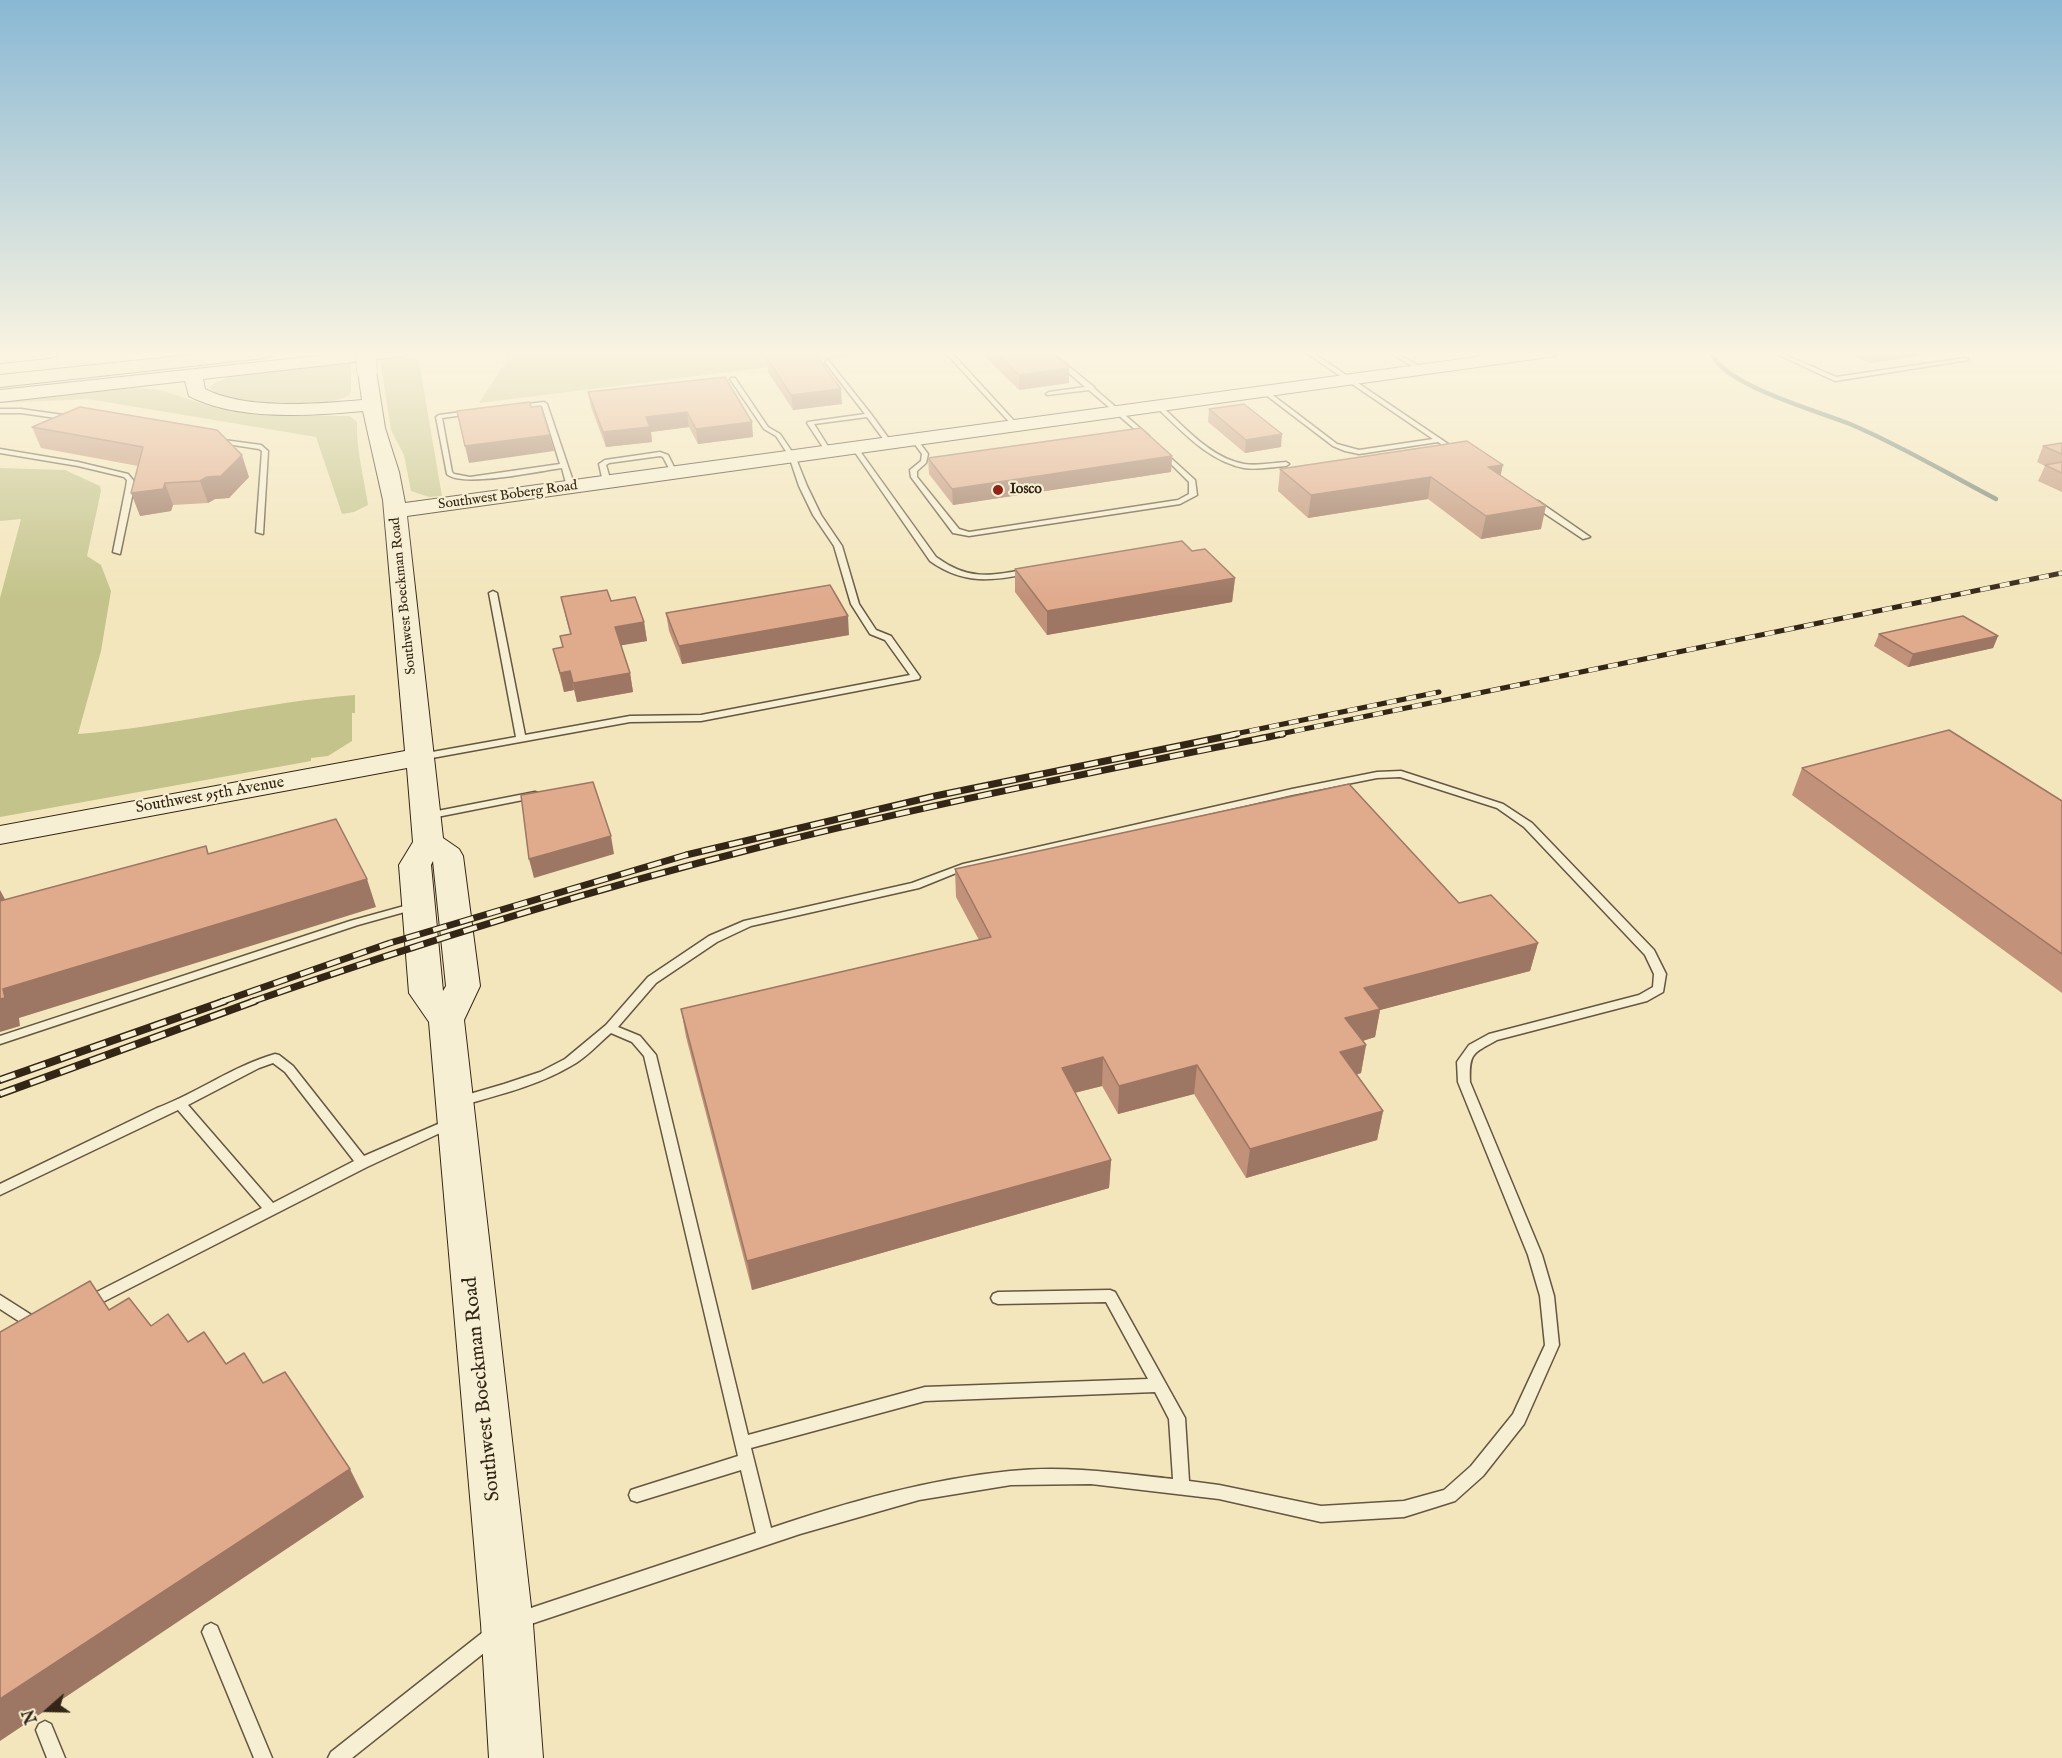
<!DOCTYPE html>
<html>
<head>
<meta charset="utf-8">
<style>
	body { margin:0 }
	#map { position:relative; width:2062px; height:1758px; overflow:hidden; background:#f3e6bc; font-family:"IM FELL English",serif }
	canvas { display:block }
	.north { position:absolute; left:18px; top:1680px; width:60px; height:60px; -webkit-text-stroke:4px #f7efd3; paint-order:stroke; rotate:250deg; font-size:16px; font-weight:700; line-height:24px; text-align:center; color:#342616 }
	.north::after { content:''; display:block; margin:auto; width:21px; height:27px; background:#342616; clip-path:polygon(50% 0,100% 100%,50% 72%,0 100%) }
</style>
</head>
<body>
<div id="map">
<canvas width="2062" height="1758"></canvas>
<div class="north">N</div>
</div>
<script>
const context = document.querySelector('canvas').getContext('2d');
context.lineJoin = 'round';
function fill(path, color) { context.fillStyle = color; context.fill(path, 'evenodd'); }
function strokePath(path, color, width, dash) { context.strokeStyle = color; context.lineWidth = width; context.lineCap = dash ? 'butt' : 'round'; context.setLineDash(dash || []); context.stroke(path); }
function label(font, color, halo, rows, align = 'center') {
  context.font = font + ' "IM FELL English",serif'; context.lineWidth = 4.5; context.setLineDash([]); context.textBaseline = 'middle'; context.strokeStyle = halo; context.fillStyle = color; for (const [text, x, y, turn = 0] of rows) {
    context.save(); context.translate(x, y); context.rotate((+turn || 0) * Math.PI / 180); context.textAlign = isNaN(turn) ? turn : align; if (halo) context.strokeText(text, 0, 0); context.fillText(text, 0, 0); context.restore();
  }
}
fill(new Path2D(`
	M506,352H846L850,357L479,403L507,360Z
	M418,356L442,496L429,497L411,491L404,455L391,430L380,360Z
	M351,360V393C336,411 223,406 210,388C217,371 328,363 351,360Z
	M136,388L160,390L206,405L286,415L350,416L357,422C356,450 364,477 368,505L354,512L342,514L316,437L88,399L0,403V400Z
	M0,468L65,470L100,486L101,491L87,556L101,565L111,591L101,651L78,734C171,727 262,702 355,695V713H352V741L328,756L311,758V761L0,817V598L21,519L0,521Z`), '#c3c38b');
strokePath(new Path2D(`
	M1711,352C1722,385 1818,411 1850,424C1900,445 1948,474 1996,499`), '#728275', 4.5);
const lane = new Path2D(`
	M945,352H951L1017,424V426H1013Z
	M1045,352H1051L1094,387L1095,389L1149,436V438H1145L1089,390L1047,395L1046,394L1049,392L1085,387Z
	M1308,352H1312L1460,452L1455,453L1438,442L1359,454L1345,451L1333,446L1262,392V390H1266L1337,444L1359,450L1433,439L1308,354Z
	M1388,352H1395L1424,369L1419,370Z
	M1476,352H1482L1495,360L1490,361Z
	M1772,352H1779L1836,377L1965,358L1968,360L1835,381Z
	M828,360L871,414L892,443L891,444H887L867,417L814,424L831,451L826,452L807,423L808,422L865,414L825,362Z
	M731,378H735L768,427L780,434L795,456L807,486L821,515L842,546L859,604L876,630L891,636L920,677L919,679L701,721L630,722L421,760L418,759L416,757L418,755L421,754L516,737L489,593L493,591L497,593L525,735L630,716L701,715L910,675L885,640L870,634L851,604L834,546L813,515L799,486L789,456L776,436L764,429L730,379Z
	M544,402L547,404L575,487L573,488L567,487L562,468C539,471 461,488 447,474L436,417L439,415L469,411L472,413L471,414L442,418L452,472L454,474L470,477L560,464L542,406L518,409L515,407L518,405Z
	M1156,405H1160C1184,426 1210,458 1244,464C1257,466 1272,463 1286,462L1289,464L1286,466C1272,467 1257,470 1244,468C1208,461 1182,431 1156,407Z
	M0,409H21L70,416L73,418L70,420L21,413H0Z
	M914,437L916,438L928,454L926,463L917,471V477L959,529L969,532L1178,500L1189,494V482L1159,452L1162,450L1195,480L1197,495L1180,504L969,536L953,533L911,477L910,470L921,461L922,454L911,439Z
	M216,439L261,445L268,451L263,534L256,532L262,451L259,449L214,442V440Z
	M853,447H857L936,557C969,581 990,576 1028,569L1032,571L1031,573C992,581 964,585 930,561L852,448Z
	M0,449L78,462L128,474L133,480L134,487L120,554L113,552L126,487L127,480L124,477L78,466L0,453Z
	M660,452L668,455L677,473L676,474H672L663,457L660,456L609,463L606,465L611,482L607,484L603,482L599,464L605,460Z
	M1532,501H1538L1590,537L1583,539L1532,505Z
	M1401,771L1503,804L1532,823L1654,950L1666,974L1663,992L1647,1001L1497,1040C1472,1054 1469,1053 1470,1082L1542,1255L1554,1296L1559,1345L1524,1424L1483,1476L1455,1501L1404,1517L1321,1522L1219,1499L1091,1484L1011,1485L919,1500L800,1534L519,1628L513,1626L510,1620L513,1614L756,1533L741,1470L637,1502L631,1500L629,1495L631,1490L637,1488L738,1456L644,1056L632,1042L611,1033C598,1044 586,1058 571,1066C537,1086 498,1095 460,1106L456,1104L454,1101L456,1098L504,1084L540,1072L565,1059L606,1025L648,977L709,936L744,921L912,883L963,864L1292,789L1377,772ZM1400,777L1497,808L1524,827L1645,955L1654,974L1653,987L1639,995L1489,1034L1469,1045L1459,1059L1457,1062L1458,1082L1528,1255L1540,1296L1545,1345L1513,1414L1471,1466L1444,1490L1404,1501L1321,1506L1219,1485L1189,1481L1185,1418L1115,1292L1110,1290L998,1292L993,1294L991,1298L993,1302L998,1304L1106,1302L1148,1379L925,1387L748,1435L656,1055L640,1036L618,1027L656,983L717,942L751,926L919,888L966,869L1292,795L1377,778ZM1155,1392L1169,1419L1173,1479C1120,1473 1064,1465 1010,1471C929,1479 848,1502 771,1528L751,1448L925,1401Z
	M535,792L538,793L540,795L538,797L427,819L422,816L427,813Z
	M415,903L419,904L420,906L419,908L358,925L0,1044V1036L350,921Z
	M275,1054L279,1055L293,1066L364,1156L445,1121L449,1119L453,1121L455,1124L453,1127L367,1167L95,1306L90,1308L85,1306L83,1302L85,1298L262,1208L178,1110L0,1195V1184L157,1108C197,1093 233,1066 275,1054ZM273,1063L285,1072L354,1161L273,1203L188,1105L259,1068Z
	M0,1295L41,1321L43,1325L41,1329L36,1331L31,1329L0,1309Z
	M211,1623L217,1626L272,1758H254L202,1632L205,1626Z
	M493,1626L499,1629L502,1635L499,1641L352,1758H328L331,1752L487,1629Z
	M45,1721L51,1724L65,1758H47L36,1730L39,1724Z`);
const secondary = new Path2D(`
	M354,352H407L404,356L398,357L203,379L205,389C245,410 317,404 362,400L358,371L361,367H373L376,371L385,428L399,472L405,503L1513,352H1558L1555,356L1549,357L407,516L443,838L459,849L463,856L480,986L464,1020L533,1624L543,1758H489L481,1624L429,1022L409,993L399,865L413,842L407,768L0,844V826L405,751L383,500L363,411C311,416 237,421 189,396L185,381L0,402V390ZM433,861L446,986L443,991L431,865Z`);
const highway = new Path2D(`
	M0,352H58L56,356L49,358L0,363Z
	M217,352H273L271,356L264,358L0,387V375Z`);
strokePath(lane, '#645640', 3);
strokePath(secondary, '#342616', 2);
strokePath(highway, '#342616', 2);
fill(lane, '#f7efd3');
fill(secondary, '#f7efd3');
fill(highway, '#f3e6bc');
const railFar2 = new Path2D(`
	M1230,735L1439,692
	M1275,735L2062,573`);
const railFar1 = new Path2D(`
	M221,1002L390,943L686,855L935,796L1237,734
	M251,1002C419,943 590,890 764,846C935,803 1109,769 1283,734`);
const rail = new Path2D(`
	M0,1080L225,1001
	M0,1094L255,1001`);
strokePath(railFar2, '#342616', 5);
strokePath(railFar1, '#342616', 7);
strokePath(rail, '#342616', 8);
strokePath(railFar2, '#f7efd3', 4, [10]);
strokePath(railFar1, '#f7efd3', 4.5, [14]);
strokePath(rail, '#f7efd3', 5, [16]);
const secondaryBridge = new Path2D(`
	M365,352L367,371`);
strokePath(secondaryBridge, '#342616', 21, []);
strokePath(secondaryBridge, '#f7efd3', 20);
fill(new Path2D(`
	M984,352H1051L1069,368V383L1019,390L984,356Z
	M1844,352H1937L1936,353L1870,363Z
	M767,358L842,404L793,410L768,372Z
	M725,377L753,437L698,444L689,427L651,432L652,442L606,447L591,407L588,392Z
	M80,407L249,477L229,498L215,499L208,503L173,505L171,511L140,516L138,466L41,448L32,427Z
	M1209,409L1281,447L1245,453L1208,422Z
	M2062,443V492L2038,481L2045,466L2037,462L2043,446Z
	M1172,456L1171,472L953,505L929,474L928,458Z
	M1280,469L1501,476L1541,529L1481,539L1428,499L1308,518L1278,491Z
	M1192,551L1235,578L1232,602L1047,635L1015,592V569Z
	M561,597L611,601L644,622L647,641L621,645L630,673L633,692L577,702L574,690L564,692L553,649L563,647L560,636L570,634Z
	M666,613L849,635L682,664L669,631Z
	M1879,634L1998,636L1993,648L1908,667L1874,646Z
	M1802,768L2062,801V993L1792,795Z
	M955,869L1459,903L1538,943L1530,971L1380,1010L1375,1037L1363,1041L1366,1045L1361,1073L1356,1075L1383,1111L1377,1140L1246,1178L1194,1094L1118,1114L1102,1086L1075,1093L1111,1160L1109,1188L752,1290L686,1037L681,1009L979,940L956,897Z`), '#c19279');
fill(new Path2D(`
	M1874,352H1937L1936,353L1870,363Z
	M1069,368V383L1019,390V375Z
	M841,389L842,404L793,410L791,395Z
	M687,412L689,427L651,432L652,442L606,447L603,432L646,417Z
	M752,422L753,437L698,444L696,429Z
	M1282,434L1281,447L1245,453L1246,440Z
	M550,435L554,451L469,463L465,446Z
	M242,455L249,477L229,498L215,499L208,503L200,481Z
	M1172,456L1171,472L953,505L952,489Z
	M1503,465L1498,487L1488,467Z
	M1431,477L1428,499L1308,518L1311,495Z
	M165,483L173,505L171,511L140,516L131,493Z
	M1546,506L1541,529L1481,539L1486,516Z
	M1235,578L1232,602L1047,635V611Z
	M848,616L849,635L682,664L679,646Z
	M644,622L647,641L618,646L615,627Z
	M1998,636L1993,648L1908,667L1913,654Z
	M570,671L574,690L564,692L560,673Z
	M630,673L633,692L577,702L573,683Z
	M611,836L614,854L534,878L529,859Z
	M367,879L376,907L19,1018L20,1026L0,1032V999L3,989Z
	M0,890L12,912L0,905Z
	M1538,943L1530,971L1380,1010L1375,1037L1341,1047L1345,1018L1364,988Z
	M1366,1045L1361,1073L1335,1081L1340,1052Z
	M1103,1057L1102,1086L1061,1096L1062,1068Z
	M1197,1065L1194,1094L1118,1114L1119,1086Z
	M1383,1111L1377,1140L1246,1178L1250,1149Z
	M1111,1160L1109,1188L752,1290L747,1261Z
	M350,1469L364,1497L0,1741V1699Z`), '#9d7763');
const building = new Path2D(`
	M814,352L841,389L791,395L767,358Z
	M995,352H1051L1069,368L1019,375Z
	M725,377L752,422L696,429L687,412L646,417L650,427L603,432L588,392Z
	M530,402L531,407L541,406L550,435L465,446L457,411Z
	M1244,404L1282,434L1246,440L1209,409Z
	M80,407L217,430L242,455L221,476L207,477L200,481L165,483L163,489L131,493L143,447L32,427Z
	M1141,428L1172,456L952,489L928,458Z
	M1467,441L1503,465L1488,467L1546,506L1486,516L1431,477L1311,495L1280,469Z
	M2062,443V454L2043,446Z
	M2062,462V473L2045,465Z
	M1182,541L1192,551L1205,549L1235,578L1047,611L1015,569Z
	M830,585L848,616L679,646L666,613Z
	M607,590L611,601L635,597L644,622L615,627L630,673L573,683L570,671L560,673L553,649L563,647L560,636L571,634L561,597Z
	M1963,616L1998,636L1913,654L1879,634Z
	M1949,730L2062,801V954L1802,768Z
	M593,782L611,836L529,859L521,795Z
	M1349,784L1459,903L1491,895L1538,943L1364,988L1380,1009L1345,1018L1366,1045L1340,1052L1383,1111L1250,1149L1197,1065L1119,1086L1103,1057L1062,1068L1111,1160L747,1261L681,1009L991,937L955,869Z
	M336,819L367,879L3,989L5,998L0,999V901L206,846L208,854Z
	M90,1281L109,1310L129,1298L151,1326L168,1314L188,1342L204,1332L226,1364L244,1353L263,1383L285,1372L350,1469L0,1699V1332Z`);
fill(building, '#e0aa8d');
strokePath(building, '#9d7763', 1.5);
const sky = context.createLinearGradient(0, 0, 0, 598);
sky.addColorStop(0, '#89b8d4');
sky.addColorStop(0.59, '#faf4e1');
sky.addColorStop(1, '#faf4e100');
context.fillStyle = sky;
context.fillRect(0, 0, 2062, 598);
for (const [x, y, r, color] of [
	[998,490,6,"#8f2418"]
]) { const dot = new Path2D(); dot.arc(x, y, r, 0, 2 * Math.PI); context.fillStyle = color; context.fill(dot); strokePath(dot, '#f7efd3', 2); }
label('bold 14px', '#342616', '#f7efd3', [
	["Iosco",1010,490]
], 'left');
label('14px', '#342616', '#f7efd3', [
	["Southwest Boberg Road",508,496,-8],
	["Southwest Boeckman Road",404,596,-96]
]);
label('16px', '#342616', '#f7efd3', [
	["Southwest 95th Avenue",210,796,-10]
]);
label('20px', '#342616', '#f7efd3', [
	["Southwest Boeckman Road",483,1389,-96]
]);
</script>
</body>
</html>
